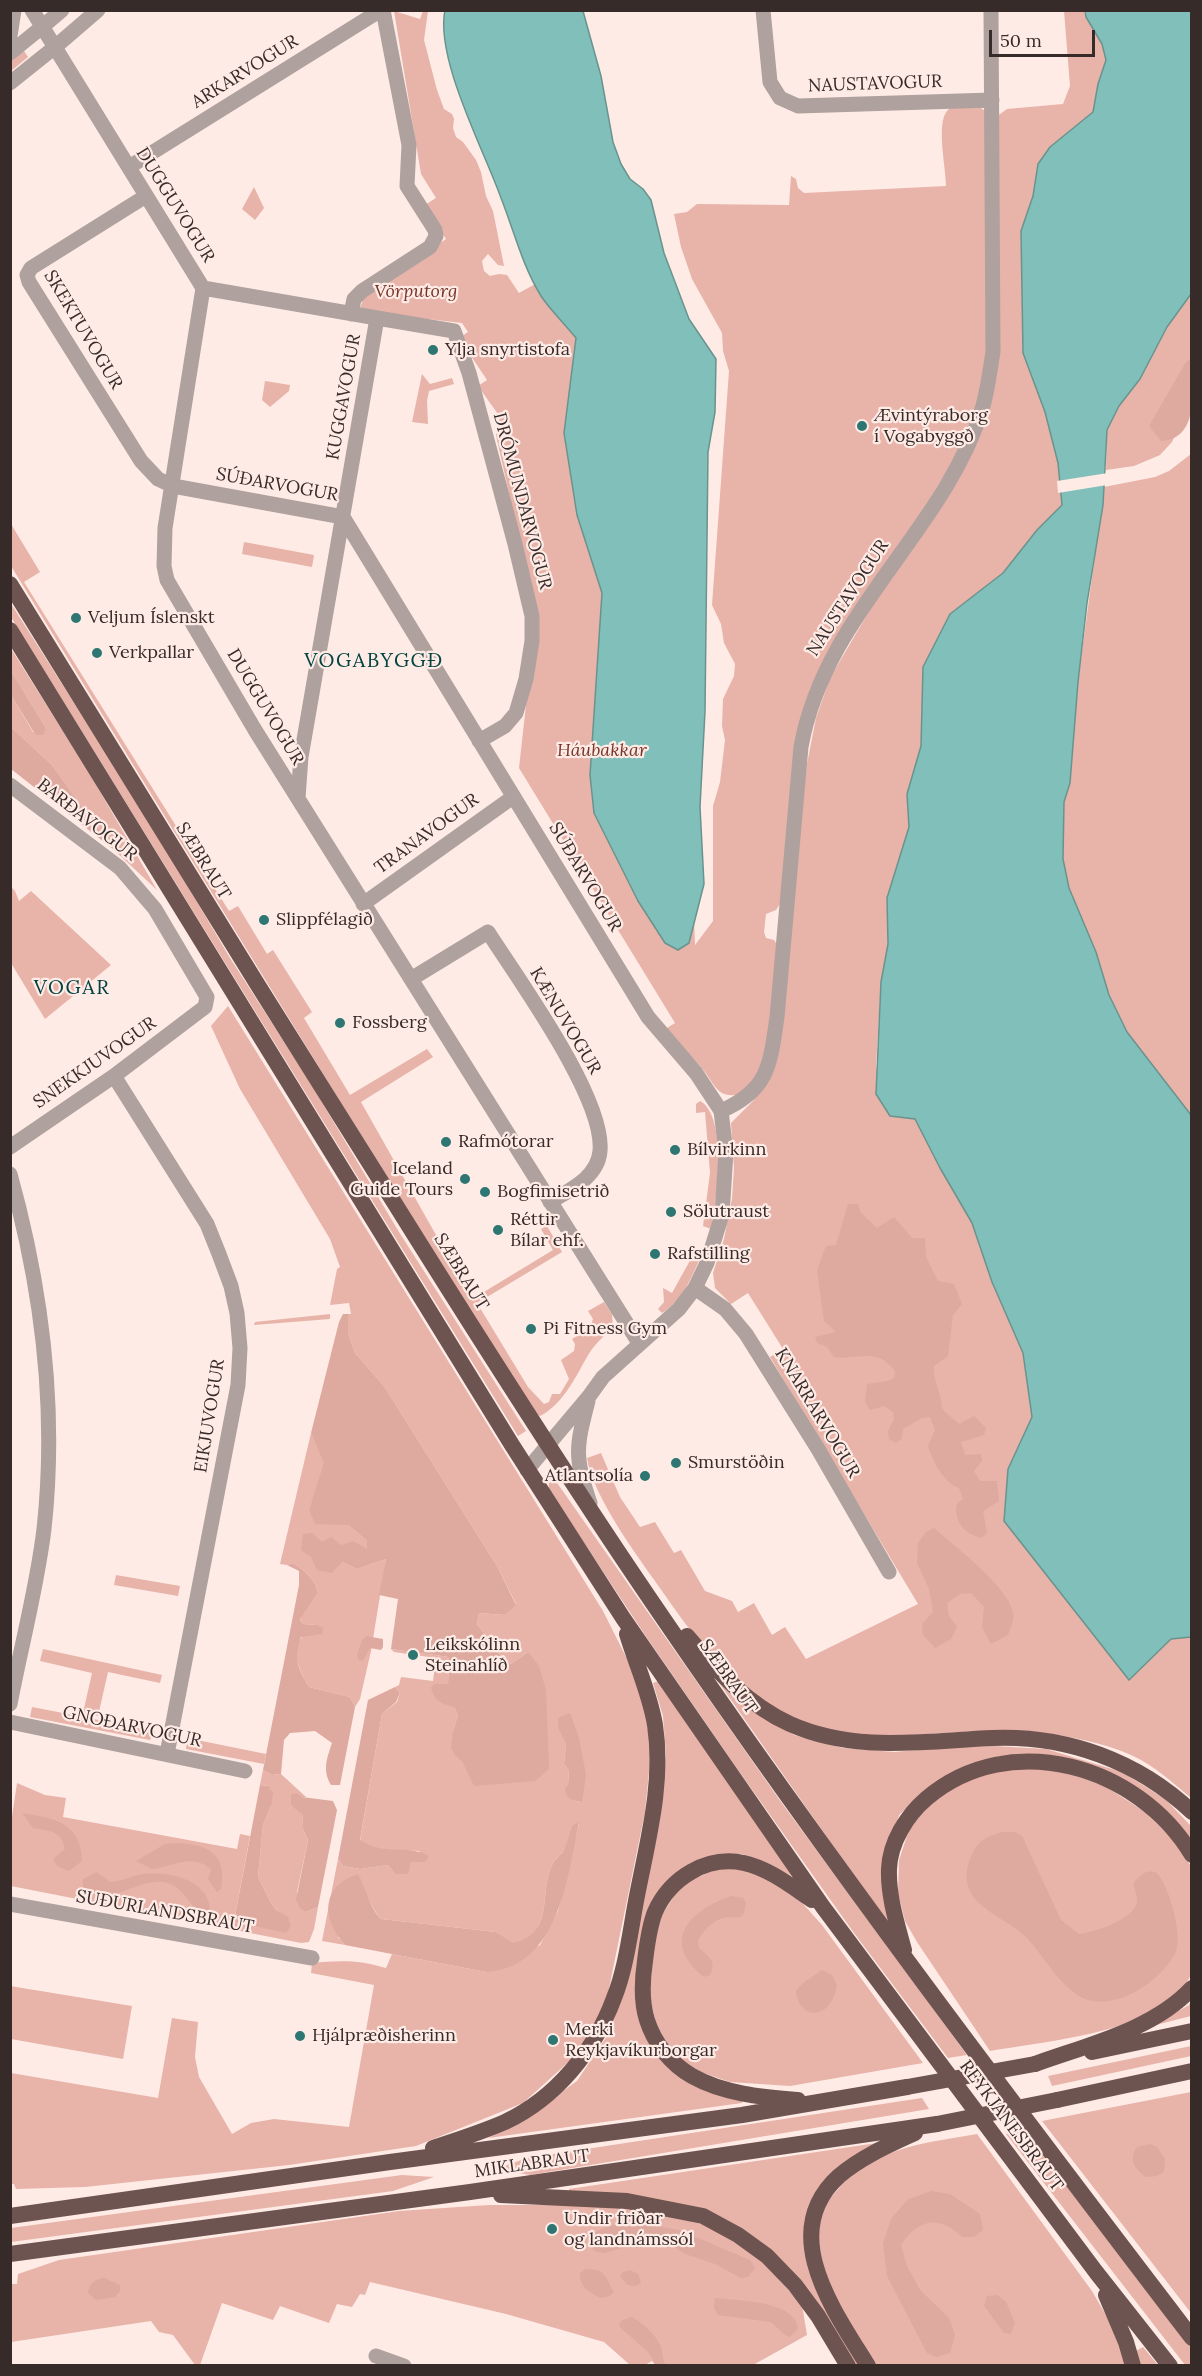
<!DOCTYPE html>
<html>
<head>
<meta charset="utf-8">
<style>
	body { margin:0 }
	#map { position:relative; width:1202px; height:2376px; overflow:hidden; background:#feebe6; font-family:Lora,serif }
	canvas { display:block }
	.frame { position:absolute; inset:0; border:12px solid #372b29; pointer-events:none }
	.scale { position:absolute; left:989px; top:30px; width:106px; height:27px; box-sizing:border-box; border:3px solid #372b29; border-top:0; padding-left:8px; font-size:18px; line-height:21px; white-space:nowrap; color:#372b29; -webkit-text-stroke:4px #feebe6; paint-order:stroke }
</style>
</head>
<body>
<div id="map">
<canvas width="1202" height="2376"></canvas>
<div class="frame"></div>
<div class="scale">50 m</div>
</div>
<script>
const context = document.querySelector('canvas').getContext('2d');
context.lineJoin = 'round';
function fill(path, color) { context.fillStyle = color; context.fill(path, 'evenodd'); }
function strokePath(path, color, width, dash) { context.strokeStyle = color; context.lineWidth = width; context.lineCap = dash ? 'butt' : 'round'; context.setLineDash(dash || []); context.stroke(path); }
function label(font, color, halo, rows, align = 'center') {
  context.font = font + ' Lora,serif'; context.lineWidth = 4.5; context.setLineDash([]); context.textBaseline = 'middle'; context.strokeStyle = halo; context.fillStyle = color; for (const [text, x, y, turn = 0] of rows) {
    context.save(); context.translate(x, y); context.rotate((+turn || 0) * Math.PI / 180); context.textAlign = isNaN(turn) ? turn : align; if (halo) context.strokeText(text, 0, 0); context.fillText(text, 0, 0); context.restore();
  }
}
fill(new Path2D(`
	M394,11L420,19L423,11H428L424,40L437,90L444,109L452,114L454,119L453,128L456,137L463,142L476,160L481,172L486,196L493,211L504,266L498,265L488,254L482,261L484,271L490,276L499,274L507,275L519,293L617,239L691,839L695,945L713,921V806L720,782L725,740L722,726L723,699L734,676L735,664L724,643L721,624L712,605L729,371L723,351L722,333L692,279L681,247L674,214L687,212L697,204L789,205L791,176L796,179L798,188L804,193L946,186C946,168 936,124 947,111C952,105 959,106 965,106C977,106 982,106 989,116V338L979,397L958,453L810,694L782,901L776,910L766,914L764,932L766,938L774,940L778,946L774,1007L762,1073L740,1095C734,1095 727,1096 722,1093C714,1088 710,1078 704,1071C693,1056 677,1045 667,1028L675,1023L519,768L536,615L496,435L500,417L478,386L487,380L459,338L468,332L462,323L359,311L364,297L446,239L425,205L436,198L421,174Z
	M1064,11H1085L1086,17L1102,44L1106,60L1098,84L1093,112L1050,147L1038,164L1033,196L1021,231L1023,353L1045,412L1058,463L1062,505L1037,530L1003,573L950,614L923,667L921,746L907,794L909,827L887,898L888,944L881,982L876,1066L890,1116L915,1119L940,1168L972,1223L992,1282L1023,1353L1032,1417L1008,1469L1158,1650L1171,1639L1191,1637V1798C1173,1783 1155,1766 1133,1756C1105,1742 1054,1733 1023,1731C939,1726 845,1756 769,1707C724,1678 692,1634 662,1591C638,1557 593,1497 587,1458L601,1453L620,1497L640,1527L655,1522L674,1553L681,1550L705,1591L732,1601L738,1612L754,1603L772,1635L785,1627L806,1659L918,1604L770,1357L783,1349L748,1293L731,1304L715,1288L713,1273L724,1239L732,1199L734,1168L731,1123L753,1101L769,1078L807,764L816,718L830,678L990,405L1000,352L996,117L1007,109L1063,104L1070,86Z
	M22,48L28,57L11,71V58Z
	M254,187L264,208L255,220L242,209Z
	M1191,294V402L1172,442L1160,455L1134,466L1106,470L1107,430L1119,406L1140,379L1167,327Z
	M422,374L430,384L452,378L454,384L429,391L427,401L428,424L412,422Z
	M265,381L290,385L289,391L270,407L262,400Z
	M1191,454V1115L1127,1032L1109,995L1096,952L1069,888L1063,859L1064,802L1070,783L1078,682L1104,487L1155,477L1169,471Z
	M11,524L40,572L24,582L229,911L238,906L267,954L273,950L312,1012L304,1018L350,1095L427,1049L433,1057L361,1102L436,1235L474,1298L553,1250L541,1229L547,1226L562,1252L477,1303L528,1387L544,1404L549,1402L552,1394H560L569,1379L561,1360L574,1351L575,1344L572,1339L590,1328L593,1319L588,1311L604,1302L612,1314L613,1327C605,1335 596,1343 590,1352C576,1375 565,1403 540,1416L536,1414L432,1251L11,566Z
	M244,542L314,555L312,567L242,554Z
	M10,602L154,829L230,958L311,1084L399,1232L526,1431L518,1436L11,617Z
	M10,647L88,771L157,890L113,849L52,765L11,727V695L33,732L46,728L11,671Z
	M11,887L15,891L19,901L31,891L111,965L45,1019L11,963Z
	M228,1006L603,1611L628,1661L644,1704L651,1751L645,1812L606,2003L585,2047L523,2103L416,2146L289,2165L85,2187L16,2189L14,2184H11V2073L158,2098L172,2018L198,2022L195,2057L199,2077L232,2134L251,2123L274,2119L349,2127L374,1985L311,1973L312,1963C339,1960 361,1960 386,1968L392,1954L486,1972L540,1945L558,1911L579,1823L572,1825C569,1834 567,1845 563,1852C560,1856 555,1859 553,1863C537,1894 557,1932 513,1944L496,1932L381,1919C374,1911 363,1891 362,1881L338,1937L345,1945L322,1941L338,1859L343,1866L360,1869L388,1865L395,1874H407L411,1862L420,1851L374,1849L360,1841L382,1714L397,1702L400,1693L395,1687L399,1685L401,1677L433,1681L436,1658L394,1652L391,1649L449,1657L448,1684H435L454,1707L458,1715L453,1731L456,1757L463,1763L528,1652L511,1664L497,1652L477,1624L479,1613L505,1615L516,1604L497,1566L384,1386L355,1353L348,1333V1314H351L349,1303L330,1305L337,1269L340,1267L330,1239L240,1089L211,1026ZM566,1743L582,1802C572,1801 567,1799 564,1789L568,1784L569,1771L564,1764Z
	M700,1101C728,1116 717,1203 711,1229L703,1226L710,1173L705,1112L696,1113V1104Z
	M693,1255L700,1258C691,1279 682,1301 662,1313L658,1309L664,1302L663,1288L672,1293Z
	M330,1314V1319L254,1325L255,1322Z
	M311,1433L325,1463L309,1509L348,1525L367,1541V1550L354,1541L342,1562L357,1569L386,1559L371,1651L360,1699L355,1707L350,1697L309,1687C301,1672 289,1653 302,1637C305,1632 313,1629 317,1625L303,1624L300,1618L318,1593C316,1580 304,1570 293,1563L287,1565L280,1564Z
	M548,1470L781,1802L967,2055L948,2058L854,1933L736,1767L645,1635L549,1490Z
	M116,1575L180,1586L178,1596L114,1585Z
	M43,1649L162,1675L160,1683L108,1672L98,1716L83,1713L92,1673L40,1661Z
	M715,1677L739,1699L794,1735L843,1748L894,1752L978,1745L1046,1749L1122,1772L1165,1799L1191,1826V1843L1090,1767L984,1760L933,1784L899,1815L884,1877L889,1926Z
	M659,1681L797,1879L770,1864L742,1854L706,1858L646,1929L648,2040L741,2097L742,2103L488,2138L521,2121L577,2081L611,2030L630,1963L659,1825L666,1756L663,1716L653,1683Z
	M32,1707L155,1731L150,1740L30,1717Z
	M187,1738L266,1754L264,1764L186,1749Z
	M1034,1765L1067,1772L1105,1786L1145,1812L1180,1846L1191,1867V1975C1185,1986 1175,1998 1164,2006C1119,2035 1042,2042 990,2051L917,1942L905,1921L898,1893L899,1860L910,1827L930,1803L958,1784L989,1770Z
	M263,1770L272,1775L281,1774L306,1797H302L292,1805L303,1816L302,1827L308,1840L297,1892L306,1912L318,1907L314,1929L309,1942L301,1943L11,1886L10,1830L17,1783L45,1795L66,1798L63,1817L237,1849L240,1834L250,1836L234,1921L288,1918L276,1910L270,1901L258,1877L263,1825L271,1806L268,1786L260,1785Z
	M724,1866L749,1868L795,1895L822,1925L923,2063L790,2086L730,2082L689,2068L658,2032L647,1985L659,1919L682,1884Z
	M10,1986L132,2006L123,2059L11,2039Z
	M1191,2001V2016L1152,2026L1189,2005Z
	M1191,2046V2056L1052,2086L1048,2076Z
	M1191,2092V2313L1042,2121Z
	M922,2098L929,2109L530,2175L496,2169L527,2158Z
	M1023,2130L1191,2347V2365H1185L1006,2134Z
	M977,2134L1092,2291L1119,2338L1128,2365H874C824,2285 771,2196 896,2151C921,2142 950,2139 977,2134Z
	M877,2143L806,2227L863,2365H855L739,2228L569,2193V2189Z
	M402,2175L434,2177L393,2191L11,2242V2228Z
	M489,2205H590L653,2211L717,2228L751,2248L802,2305L807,2335L753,2365L656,2366L652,2361L645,2365H630L604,2342L506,2314L370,2282L365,2295L360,2294L352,2307L337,2304L329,2323L280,2306L273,2320L222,2303L200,2365H195L173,2335L159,2332L151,2321L11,2342V2284H17L18,2274L59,2260L399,2211Z
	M1143,2347L1158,2365H1139L1136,2351Z`), '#e8b3a8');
fill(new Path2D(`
	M1191,359C1192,387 1201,439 1161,441L1149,426L1186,362Z
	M11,671L46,728L43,735H37L33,731L11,695Z
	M11,727L52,765L113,849L11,769Z
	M848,1204H858L861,1213L877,1228L894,1217L912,1238H925L926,1257L938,1281L954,1284L962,1304L953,1315L948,1356L934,1366C933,1382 942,1394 942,1409L959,1424L974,1416L986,1428L984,1435L961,1442L965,1455L981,1454L982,1461L974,1471L980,1481H997L999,1501L983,1511L987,1533L981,1538C965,1534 953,1521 957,1504L963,1499L959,1488C942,1481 934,1463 928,1446L935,1430L930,1417L922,1418L903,1429L902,1439L896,1443L889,1439L888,1431L894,1420L893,1412L884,1406L870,1410L865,1402L867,1384L888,1381L894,1378L895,1371C876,1346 858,1361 834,1357L827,1347L817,1343L815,1337L836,1332L824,1321L817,1270L826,1246L836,1245Z
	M343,1314H348V1333L355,1353L384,1386L497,1566L516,1605L505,1615L479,1613L477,1624L497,1652L511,1664L528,1652L539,1666L546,1690L549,1769L535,1781L474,1786L463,1763L456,1757L451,1748L453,1731L458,1715L454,1707C440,1703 434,1701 431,1687L435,1684H448L449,1657L391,1649L398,1599L379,1595L386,1559L357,1569L342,1562L332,1573L317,1570L311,1557L301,1550L303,1534L312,1533L322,1542L331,1537L341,1545L354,1541L367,1549V1541L348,1525L315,1524L309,1509L324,1463L311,1433L339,1322Z
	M934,1528C954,1546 1009,1587 1013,1613C1015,1619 1010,1629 1008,1635L991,1644L982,1627L984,1607L971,1593L960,1594L947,1603L949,1616L957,1627L951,1639L935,1648L923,1635L922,1624L933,1612L929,1589L917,1563L918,1543L926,1532Z
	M293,1563C304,1570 316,1580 318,1593L300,1619L303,1624L317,1625L323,1628L322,1634L301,1637C293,1660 298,1667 309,1687L350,1697L355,1707L340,1785H331C322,1770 327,1758 332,1743L315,1731L290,1733L284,1740L281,1774L272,1775L263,1770L299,1585V1571L287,1565Z
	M366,1636L383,1639V1647L381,1650L370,1648L363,1661L359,1660L357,1656L362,1640Z
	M395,1687L400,1693L396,1702L382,1714L360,1840C385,1857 406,1843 429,1856L425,1862H411L408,1874H395L388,1865L360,1869L343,1866L338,1859L368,1700Z
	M570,1713L579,1738L586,1775L582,1802C572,1801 567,1800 564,1789L568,1784L569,1771L564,1764L566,1743L558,1728V1718Z
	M260,1785L268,1786L273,1793L271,1806L263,1825L258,1877L270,1901L276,1910L288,1917L291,1926L286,1933L234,1921Z
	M296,1793L302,1797L333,1801L337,1810L318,1907L306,1912L300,1908L296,1900L308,1840L302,1827L303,1816L291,1805V1795Z
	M22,1813C55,1818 81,1823 82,1861L69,1871L57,1866L53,1859L65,1849C62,1831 48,1830 33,1828Z
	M579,1822C567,1879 559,1967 486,1972L345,1945C321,1918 321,1886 358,1874C367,1889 368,1906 381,1919L496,1932L513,1943C557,1932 537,1894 553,1863C555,1859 560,1856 563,1852C567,1844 569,1833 572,1825Z
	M1003,1832H1015L1022,1836L1061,1920L1079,1934C1095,1932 1126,1922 1135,1907C1140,1900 1135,1891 1133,1884C1139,1876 1146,1868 1157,1873C1169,1886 1184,1938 1175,1954C1158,1984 1108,2017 1076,1994C1056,1980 1044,1957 1028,1939C1005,1914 953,1906 970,1859C976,1842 986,1836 1003,1832Z
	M178,1843C210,1845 227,1855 221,1889L217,1892L208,1879L211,1870C194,1852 172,1867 152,1869L136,1861L165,1844Z
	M97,1872L110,1882C121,1882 131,1876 142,1874C168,1871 212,1879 210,1914C191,1916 188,1888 167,1883C149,1877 118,1896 99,1899L83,1887V1879Z
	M732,1896L743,1898L746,1903L744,1913C739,1919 738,1917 731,1917C716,1917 705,1928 698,1940L699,1948C709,1957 717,1961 710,1975L704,1977C698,1973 692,1966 688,1960C667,1928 705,1904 732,1896Z
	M822,1970L832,1975L837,1986C835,1994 833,2002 826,2008C811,2020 797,2007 796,1991C802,1982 813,1977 822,1970Z
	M1150,2144L1157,2147L1165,2159L1164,2172L1157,2176L1146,2177C1135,2170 1128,2159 1137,2147Z
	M931,2191L950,2194L980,2214L983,2230L974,2237H962C940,2215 918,2218 901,2245L907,2266L920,2290L949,2318L955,2335L950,2353L936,2357L927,2353L887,2276L883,2243L891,2219L907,2200Z
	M637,2223L679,2230L750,2260L755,2268L748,2277L741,2278L715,2264L685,2254L674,2247L623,2248L604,2253L595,2251L590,2246V2237C604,2224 618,2224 637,2223Z
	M586,2269C607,2270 604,2275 614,2292L610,2296L601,2298C589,2293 579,2286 580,2273Z
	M630,2270L638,2274L641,2283L636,2286L628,2285L620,2277L623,2272Z
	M104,2278L120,2285V2291L115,2297L96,2300L88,2293C89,2283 94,2280 104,2278Z
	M997,2295L1006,2302L1015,2323L1011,2334L1004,2333L984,2306L987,2296Z
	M715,2298C737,2301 796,2300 798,2329L790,2337L785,2335L771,2322L718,2315L714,2308Z
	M632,2317C643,2323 660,2338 662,2351C663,2358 663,2360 666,2365H656L648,2352L620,2327L619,2323L623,2320Z`), '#dea99e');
const water = new Path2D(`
	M445,10L583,11L601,76L613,142L621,164L630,179L643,189L651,200L664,253L689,319L716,359L715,412L708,452L705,711L700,807L704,884L689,943L678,950L665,943L638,901L594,813L590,775L602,593L577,515L564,433L576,338C565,324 551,311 541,296C522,265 514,231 501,198C484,150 435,59 445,10Z
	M1085,11H1191V294L1167,327L1140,379L1119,406L1107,430L1103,505L1087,603L1078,682L1070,783L1064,802L1063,859L1069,888L1096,952L1109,995L1127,1032L1191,1115V1637L1171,1639L1129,1680L1004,1521L1008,1469L1032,1417L1023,1353L992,1282L972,1223L940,1168L915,1119L890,1116L876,1094L881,982L888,944L887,898L909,827L907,794L921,746L923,667L950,614L1003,573L1037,530L1062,505L1058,463L1045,412L1023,353L1021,231L1033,196L1038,164L1050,147L1093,112L1098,84L1106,60L1102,44L1086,17Z`);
fill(water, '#80bfba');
strokePath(water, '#6a938e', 1.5);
fill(new Path2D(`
	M1108,473L1107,485L1058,493L1057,481Z`), '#feebe6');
strokePath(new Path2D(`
	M32,10L203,288L165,528L164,566L167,580L255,730L639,1343
	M763,10L770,82L780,98L798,106L992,100
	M42,27L62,10
	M55,47L98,10
	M129,167L381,10
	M146,196L31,268L27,275L29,282L141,461L158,479L173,486L343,517L648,1017L696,1073L721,1111L726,1152L722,1215L707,1263L695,1288L679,1309L603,1377L590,1395L527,1470
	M203,288L377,318L301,757L298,798
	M351,314L354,299L362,291L430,247L436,236L435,230L407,186L409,145L383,10
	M377,318L454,331L469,373L515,544L532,616V641L526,679L516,713L505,726L479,741
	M10,785L120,868L155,909L207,997L205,1007L197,1013L114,1076L10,1147
	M363,904L513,797
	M411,979L488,932C518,979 605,1098 600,1151C598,1177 570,1190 550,1202
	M114,1076L207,1224L219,1254L231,1286L237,1313L240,1348L238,1385L167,1754
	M721,1111C769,1090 770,1065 777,1017L801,747C825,612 945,532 983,406C988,388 990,370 993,352L991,10
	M10,1174C42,1289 57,1410 44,1529C37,1588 21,1646 10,1704
	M695,1288L725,1309L746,1334L818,1449L889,1572
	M588,1401C576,1447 574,1457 590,1503
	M10,1722L245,1771
	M10,1904L312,1958
	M376,2356L404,2366`), '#afa19e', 15);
strokePath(new Path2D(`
	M10,36L14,10
	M10,53L42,27
	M10,83L55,47`), '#afa19e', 15);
strokePath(new Path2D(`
	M10,584C137,790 263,995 392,1199C480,1340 569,1481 663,1618C831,1864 1011,2101 1192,2338
	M10,630L512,1445L623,1618L823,1907L1096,2272L1170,2366
	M687,1636C717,1671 748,1705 790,1724C855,1753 924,1741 992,1738C1067,1735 1138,1761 1192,1812
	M904,1950C897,1924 888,1896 889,1869C890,1842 907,1815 927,1798C1010,1728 1138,1765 1192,1855
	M1092,2052L1192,2031
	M1035,2064C1087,2045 1153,2030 1192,1988
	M798,2100C762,2097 724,2094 692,2076C671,2064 654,2043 647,2020C641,2001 642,1981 645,1961C647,1945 649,1927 655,1912C670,1878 707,1855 744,1863C770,1869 791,1886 812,1900
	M1057,2100L1192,2071
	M433,2148C457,2140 482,2132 505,2122C556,2098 595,2050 614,1998C626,1968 630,1933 636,1901C647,1843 664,1784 655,1725C650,1694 636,1664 627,1634
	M501,2195L627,2201L703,2216L738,2235L767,2256L795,2285L818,2316L848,2366
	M10,2216L390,2162L742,2115L907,2087
	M10,2254L470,2192L937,2124
	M1106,2295L1126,2342L1133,2366
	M868,2366C835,2312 776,2233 839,2176C861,2157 889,2145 915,2133`), '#6e5450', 16);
strokePath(new Path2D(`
	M907,2087L1035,2064
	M937,2124L1057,2100`), '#6e5450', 16);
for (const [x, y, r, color] of [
	[433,350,6,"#2d7671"],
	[862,426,6,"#2d7671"],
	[76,618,6,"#2d7671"],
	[97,653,6,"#2d7671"],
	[264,920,6,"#2d7671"],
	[340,1023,6,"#2d7671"],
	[446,1142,6,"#2d7671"],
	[675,1150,6,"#2d7671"],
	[465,1179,6,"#2d7671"],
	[485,1192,6,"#2d7671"],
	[671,1212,6,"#2d7671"],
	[498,1230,6,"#2d7671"],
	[655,1254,6,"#2d7671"],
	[531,1329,6,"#2d7671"],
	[676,1463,6,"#2d7671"],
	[645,1476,6,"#2d7671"],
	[413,1655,6,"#2d7671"],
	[300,2036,6,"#2d7671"],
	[553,2040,6,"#2d7671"],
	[552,2229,6,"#2d7671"]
]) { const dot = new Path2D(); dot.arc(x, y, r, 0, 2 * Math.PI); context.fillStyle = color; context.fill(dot); strokePath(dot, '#feebe6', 2); }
label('18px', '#372b29', '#feebe6', [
	["ARKARVOGUR",245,72,-32],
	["NAUSTAVOGUR",875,84,-2],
	["DUGGUVOGUR",175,205,58],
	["SKEKTUVOGUR",83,330,59],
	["KUGGAVOGUR",344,397,-80],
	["SÚÐARVOGUR",277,485,10],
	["DRÓMUNDARVOGUR",522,501,75],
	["NAUSTAVOGUR",848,598,-57],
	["DUGGUVOGUR",265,707,59],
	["BARÐAVOGUR",87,820,38],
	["TRANAVOGUR",427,834,-36],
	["SÆBRAUT",203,861,58],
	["SÚÐARVOGUR",585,877,59],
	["KÆNUVOGUR",565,1021,59],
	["SNEKKJUVOGUR",95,1063,-35],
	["SÆBRAUT",461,1272,58],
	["KNARRARVOGUR",817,1413,59],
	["EIKJUVOGUR",210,1416,-81],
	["SÆBRAUT",728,1677,55],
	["GNOÐARVOGUR",132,1727,12],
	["SUÐURLANDSBRAUT",165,1912,10],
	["REYKJANESBRAUT",1011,2126,53],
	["MIKLABRAUT",532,2164,-8]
]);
label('italic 18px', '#773529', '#feebe6', [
	["Vörputorg",416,292],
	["Háubakkar",602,751]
]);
label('18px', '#372b29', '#feebe6', [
	["Ylja snyrtistofa",445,350],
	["Ævintýraborg",874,416],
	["í Vogabyggð",874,437],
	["Veljum Íslenskt",88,618],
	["Verkpallar",109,653],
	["Slippfélagið",276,920],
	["Fossberg",352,1023],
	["Rafmótorar",458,1142],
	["Bílvirkinn",687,1150],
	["Iceland",453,1169,"right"],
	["Guide Tours",453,1190,"right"],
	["Bogfimisetrið",497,1192],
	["Sölutraust",683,1212],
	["Réttir",510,1220],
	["Bílar ehf.",510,1241],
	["Rafstilling",667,1254],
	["Pi Fitness Gym",543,1329],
	["Smurstöðin",688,1463],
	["Atlantsolía",633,1476,"right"],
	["Leikskólinn",425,1645],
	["Steinahlíð",425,1666],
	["Merki",565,2030],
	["Reykjavíkurborgar",565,2051],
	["Hjálpræðisherinn",312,2036],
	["Undir friðar",564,2219],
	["og landnámssól",564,2240]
], 'left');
context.letterSpacing = '1.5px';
label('20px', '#014441', '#feebe6', [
	["VOGABYGGÐ",374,661],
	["VOGAR",72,988]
]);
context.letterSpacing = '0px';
</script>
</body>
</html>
